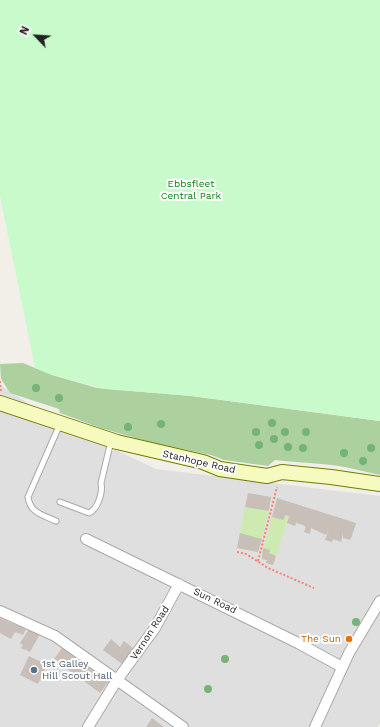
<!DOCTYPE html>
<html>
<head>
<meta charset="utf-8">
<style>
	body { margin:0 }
	#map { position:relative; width:380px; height:727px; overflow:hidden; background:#f2efe9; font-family:"Work Sans",sans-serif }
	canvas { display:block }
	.north { position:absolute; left:16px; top:16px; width:40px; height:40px; -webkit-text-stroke:3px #fff; paint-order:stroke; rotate:295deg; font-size:11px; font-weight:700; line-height:16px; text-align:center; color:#222 }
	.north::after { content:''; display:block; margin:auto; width:14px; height:18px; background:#222; clip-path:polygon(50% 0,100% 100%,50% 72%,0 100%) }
</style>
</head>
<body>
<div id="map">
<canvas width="380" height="727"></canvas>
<div class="north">N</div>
</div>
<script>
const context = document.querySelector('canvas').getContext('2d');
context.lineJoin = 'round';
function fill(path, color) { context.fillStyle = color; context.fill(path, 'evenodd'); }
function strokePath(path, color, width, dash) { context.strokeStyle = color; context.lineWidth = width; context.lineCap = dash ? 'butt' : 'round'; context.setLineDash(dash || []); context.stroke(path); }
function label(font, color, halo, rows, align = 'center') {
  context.font = font + ' "Work Sans",sans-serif'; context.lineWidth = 4; context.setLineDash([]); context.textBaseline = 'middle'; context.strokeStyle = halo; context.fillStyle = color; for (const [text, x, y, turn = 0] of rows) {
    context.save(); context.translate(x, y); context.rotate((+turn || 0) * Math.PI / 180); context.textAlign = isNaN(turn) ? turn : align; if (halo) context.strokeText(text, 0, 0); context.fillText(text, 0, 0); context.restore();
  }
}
fill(new Path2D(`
	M0,385L60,424L156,469L380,496V723L378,727H0Z`), '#e0dfdf');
fill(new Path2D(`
	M245,507L269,511L258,552L237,548Z
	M285,515L289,516L273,565L266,563L267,560L262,559L261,556L272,517L284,520Z`), '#cdebb0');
fill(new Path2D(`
	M23,363L52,375L97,388L191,396L380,421V475C369,473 360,470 350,468C325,463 299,463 275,460L268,466L224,460L211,455L149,442L101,428L60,413L59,409L10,393L1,379L0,364Z`), '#add19e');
fill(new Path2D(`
	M0,0H380V421L192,396L105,389L52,375L35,368L0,196Z`), '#c8facc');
fill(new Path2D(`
	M248,493L271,497L269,511L245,507Z
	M277,498L356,523L352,536L350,540L343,538V533L341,542L333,539L332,542L325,540L329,529L326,535L311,528L310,534L304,532L306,527L303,525L296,523L295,526L287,523L289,516L285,515L284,520L272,517Z
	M240,533L262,539L258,552L237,548Z
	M263,548L270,550L269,553L276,556L273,565L266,563L267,560L262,559Z
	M0,618L18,626L19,623L27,627L23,635L15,632L11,639L0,633Z
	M29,629L40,634L30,652L26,650L28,647L25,650L21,648L23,645L20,643Z
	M111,639L120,647L124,641L134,649L122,664L103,650Z
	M62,648L108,682L100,693L54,659Z
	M29,656L47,665L38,684L20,675Z
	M152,718L157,722L164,727H146Z`), '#c7bfb8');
const service = new Path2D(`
	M60,502L89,513C98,509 103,492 101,483L111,441
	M56,521C43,515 30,513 28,497L60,424`);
const minor = new Path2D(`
	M86,539L298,643L342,667
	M0,611L55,636L183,727
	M88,727L117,680L155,628L179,584
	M315,727L349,653L380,601`);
const secondary = new Path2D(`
	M0,403L117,442L203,462L220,469L267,476L282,472L331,477L380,484`);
strokePath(service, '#a9a9a9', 7);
strokePath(minor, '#a9a9a9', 12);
strokePath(secondary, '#707d05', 16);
strokePath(new Path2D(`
	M0,381L1,392
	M237,552L246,554L268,568L314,588
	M258,561L277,487`), '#fa8072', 2, [2, 2]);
strokePath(service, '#fff', 5);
strokePath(minor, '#fff', 10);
strokePath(secondary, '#f7fabf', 14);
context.fillStyle = '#74b475';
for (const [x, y] of [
	[36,388],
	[59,398],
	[272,423],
	[161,424],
	[128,427],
	[256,432],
	[285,432],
	[306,432],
	[274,439],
	[259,445],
	[288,447],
	[303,448],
	[371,448],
	[344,453],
	[363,461],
	[356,622],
	[225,659],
	[208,689]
]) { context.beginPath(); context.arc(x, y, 4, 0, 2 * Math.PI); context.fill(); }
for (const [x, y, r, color] of [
	[349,639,4,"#e8710a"],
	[34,670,4,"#5c6f8a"]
]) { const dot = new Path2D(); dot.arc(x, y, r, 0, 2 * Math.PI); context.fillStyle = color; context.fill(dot); strokePath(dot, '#fff', 1.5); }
label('10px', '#0c8416', '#fff', [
	["Ebbsfleet",191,184],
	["Central Park",191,196]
]);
label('10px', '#222', '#fff', [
	["Stanhope Road",199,462,13],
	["Sun Road",215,601,26],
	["Vernon Road",150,633,-57]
]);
label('10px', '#c56008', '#fff', [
	["The Sun",341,639]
], 'right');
label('10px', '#4e5e75', '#fff', [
	["1st Galley",42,664],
	["Hill Scout Hall",42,676]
], 'left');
</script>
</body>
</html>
